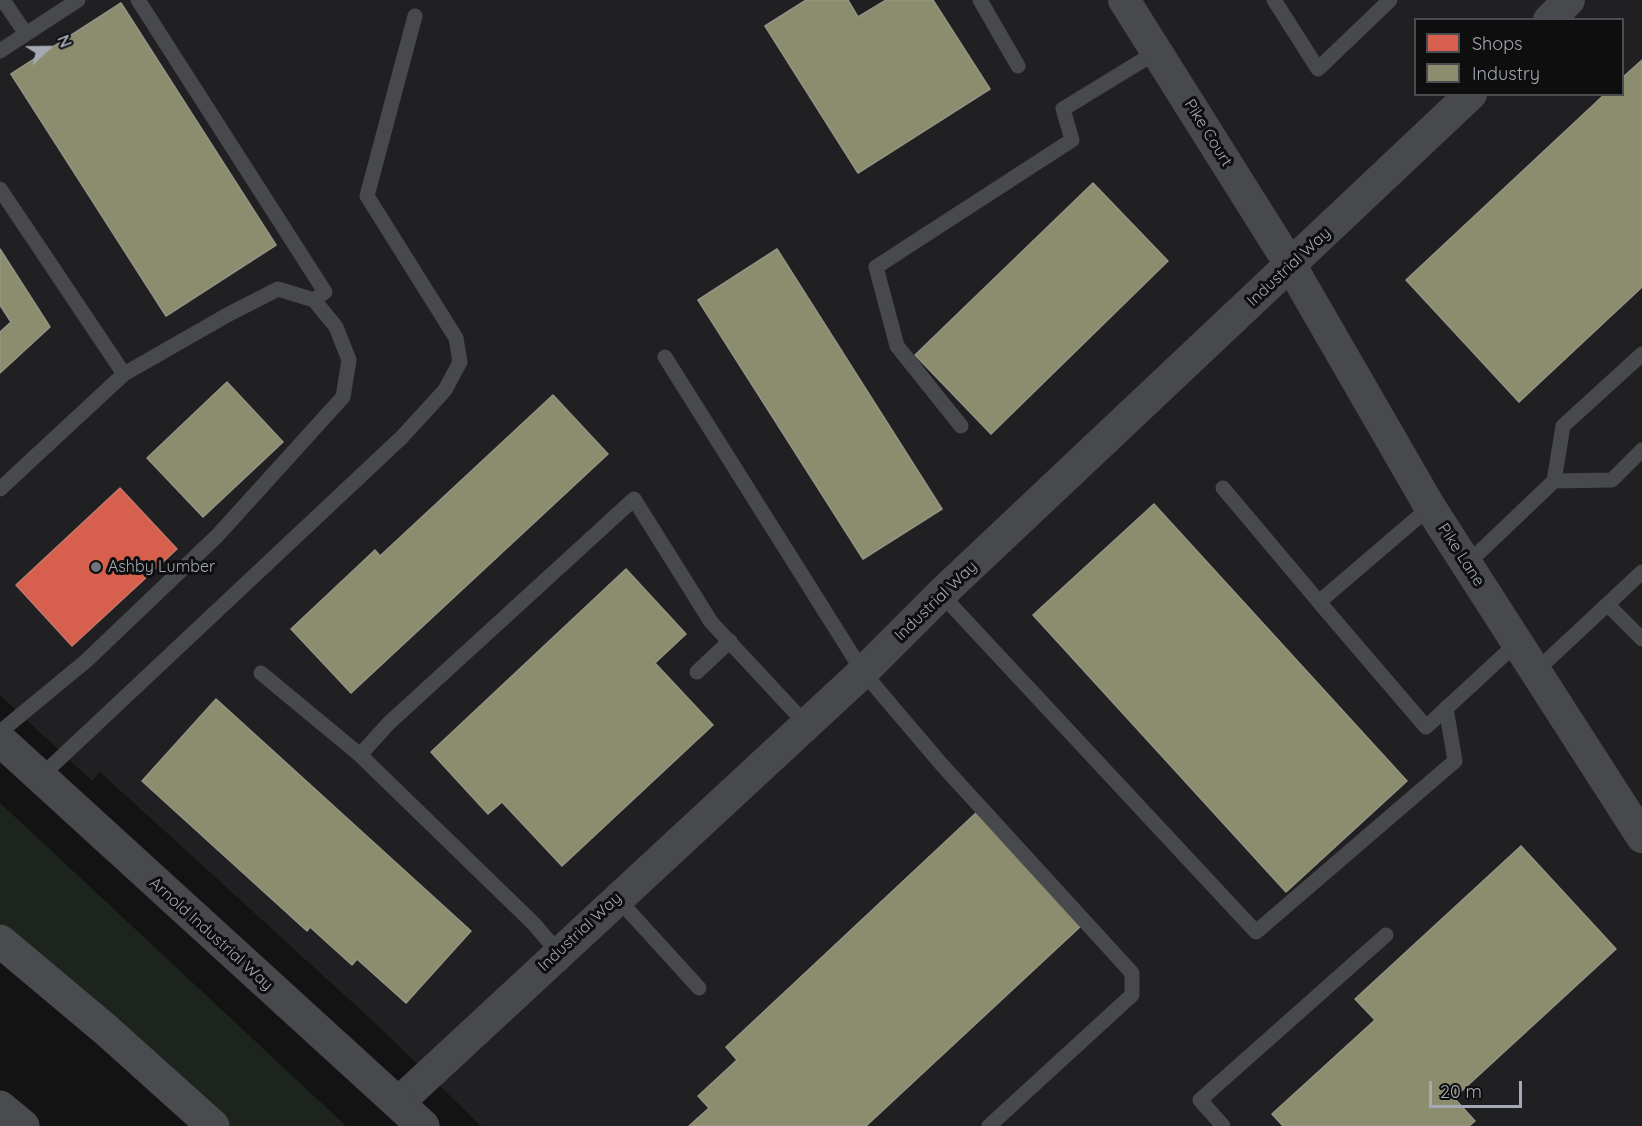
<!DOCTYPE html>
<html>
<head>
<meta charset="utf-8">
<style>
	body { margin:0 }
	#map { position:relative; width:1642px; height:1126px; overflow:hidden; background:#131314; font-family:Quicksand,sans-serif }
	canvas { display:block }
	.legend { position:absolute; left:1414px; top:18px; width:210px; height:78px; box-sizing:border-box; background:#0e0e0f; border:2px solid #4a4c51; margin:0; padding:8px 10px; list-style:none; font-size:18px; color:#a4a9b5 }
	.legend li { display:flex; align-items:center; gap:12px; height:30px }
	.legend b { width:30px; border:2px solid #4a4c51 }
	.north { position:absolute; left:18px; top:18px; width:60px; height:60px; -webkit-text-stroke:4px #0e0e0f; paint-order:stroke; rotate:68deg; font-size:16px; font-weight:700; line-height:24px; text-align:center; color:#a4a9b5 }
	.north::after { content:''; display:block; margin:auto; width:21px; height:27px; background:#a4a9b5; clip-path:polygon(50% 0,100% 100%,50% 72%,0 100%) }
	.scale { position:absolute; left:1429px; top:1081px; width:93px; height:27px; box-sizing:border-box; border:3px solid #a4a9b5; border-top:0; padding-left:8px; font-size:18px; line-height:21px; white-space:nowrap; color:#a4a9b5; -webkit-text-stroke:4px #0e0e0f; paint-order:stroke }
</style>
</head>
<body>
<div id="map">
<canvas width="1642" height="1126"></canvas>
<ul class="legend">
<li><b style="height:16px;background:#d6604d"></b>Shops</li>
<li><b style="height:16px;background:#8c8c6e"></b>Industry</li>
</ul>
<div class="north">N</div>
<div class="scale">20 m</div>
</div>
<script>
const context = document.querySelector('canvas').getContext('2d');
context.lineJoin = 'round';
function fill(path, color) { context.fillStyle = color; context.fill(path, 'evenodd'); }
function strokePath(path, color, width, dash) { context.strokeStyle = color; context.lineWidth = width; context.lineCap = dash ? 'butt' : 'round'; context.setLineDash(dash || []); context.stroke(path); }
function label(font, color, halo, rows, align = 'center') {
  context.font = font + ' Quicksand,sans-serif'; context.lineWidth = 6; context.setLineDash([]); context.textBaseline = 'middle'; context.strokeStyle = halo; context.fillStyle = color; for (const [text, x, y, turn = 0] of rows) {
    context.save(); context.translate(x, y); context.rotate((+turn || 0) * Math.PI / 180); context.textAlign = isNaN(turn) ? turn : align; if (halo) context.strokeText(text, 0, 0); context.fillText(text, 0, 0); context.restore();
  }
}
fill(new Path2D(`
	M0,0H1642V1126H481L375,1023L100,772L92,781L0,695ZM1416,20H1622V94H1416Z`), '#202022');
fill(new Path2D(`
	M0,803L26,827L346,1126H213L0,941Z`), '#1d241e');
const shops = new Path2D(`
	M120,488L177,549L72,646L16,585Z`);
fill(shops, '#d6604d');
strokePath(shops, '#c7766c', 1.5);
const industry = new Path2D(`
	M806,0H848L858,17L886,0H933L990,89L858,173L765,26Z
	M121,3L276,245L166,316L11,74Z
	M1642,60V287L1519,402L1406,280L1605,94H1622V78Z
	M1093,183L1168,261L991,434L915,355Z
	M0,249L50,327L0,373V332L11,322L0,305Z
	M777,249L942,509L863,559L698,300Z
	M227,382L283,442L203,517L147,458Z
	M553,395L608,454L351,693L291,629L375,550L380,556Z
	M1154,504L1407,781L1286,892L1033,615Z
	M626,569L686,634L655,663L713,725L562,866L502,802L488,814L431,752Z
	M216,699L471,931L406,1003L357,959L352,965L310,927L307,931L142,781Z
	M977,812L1082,925L866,1126H689L709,1108L698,1096L737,1060L726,1047Z
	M1521,846L1616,949L1454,1098L1475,1121L1469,1126H1283L1272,1114L1375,1020L1355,999Z`);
fill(industry, '#8c8c6e');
strokePath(industry, '#939583', 1.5);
strokePath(new Path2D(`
	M3,0L26,34
	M138,0L325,292L314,300
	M980,0L1018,66
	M1274,0L1318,69L1390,0
	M0,51L78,0
	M0,189L124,374
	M665,357L863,672L942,765L1132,973V995L989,1126
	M961,426L897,346L876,267L1072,140L1063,109L1158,51
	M1554,481L1612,480L1642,450
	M1223,488L1319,602L1430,507
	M0,489L124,374L229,314L278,289L314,300L336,327L349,360L343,397L217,536L86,661L0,732
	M1467,564L1554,481L1563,426L1642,354
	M941,594L1256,932L1455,761L1446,708
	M1319,602L1426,727L1517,643
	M1608,605L1642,639
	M1536,671L1642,572
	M697,672L730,641
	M261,673L360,755L534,924L558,952
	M360,755L389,723L634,499L711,622L805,723
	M40,777L402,437L445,390L460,362L456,338L367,196L415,16
	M617,898L699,988
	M1223,1126L1200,1100L1386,935`), '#48494c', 15);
strokePath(new Path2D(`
	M1124,0L1291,266L1430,507L1642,837
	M1549,20L1569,0
	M398,1103L863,672L941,594L1471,94`), '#48494c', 32);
strokePath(new Path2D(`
	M0,740L423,1126`), '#48494c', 33);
strokePath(new Path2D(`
	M0,941L105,1029L213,1126
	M0,1107L23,1126`), '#4a4b4e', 33);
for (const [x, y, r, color] of [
	[96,567,6,"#71747d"]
]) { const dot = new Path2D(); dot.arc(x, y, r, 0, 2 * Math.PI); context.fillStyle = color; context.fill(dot); strokePath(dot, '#0e0e0f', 2); }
label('16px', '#a4a9b5', '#0e0e0f', [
	["Pike Court",1208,133,58],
	["Industrial Way",1289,267,-43],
	["Pike Lane",1461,555,57],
	["Industrial Way",936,601,-44],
	["Industrial Way",580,932,-43],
	["Arnold Industrial Way",211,934,42]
]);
label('16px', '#a4a9b5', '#0e0e0f', [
	["Ashby Lumber",108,567]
], 'left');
</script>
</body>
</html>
